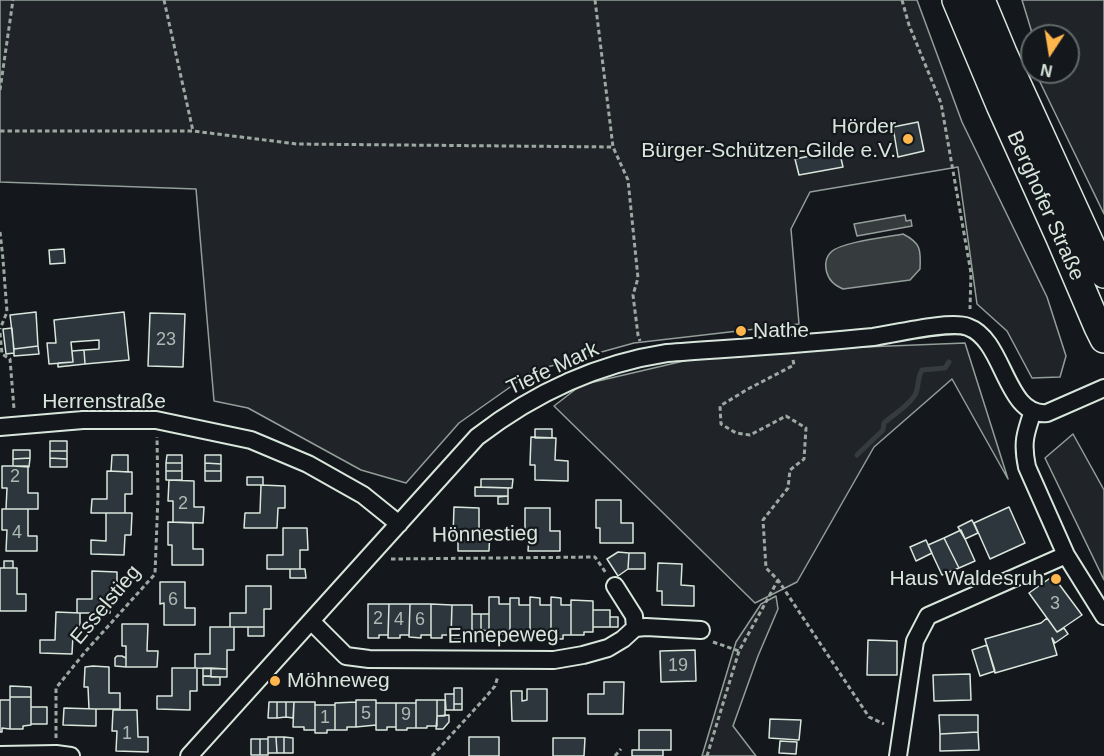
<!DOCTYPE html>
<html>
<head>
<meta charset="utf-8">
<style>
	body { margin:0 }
	#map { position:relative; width:1104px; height:756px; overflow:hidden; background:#14181c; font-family:Helvetica,sans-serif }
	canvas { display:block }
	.north { position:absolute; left:1020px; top:24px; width:60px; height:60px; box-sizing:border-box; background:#14181c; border:2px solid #626a69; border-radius:50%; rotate:192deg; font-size:16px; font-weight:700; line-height:24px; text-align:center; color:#d8e6dc }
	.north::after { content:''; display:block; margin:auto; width:21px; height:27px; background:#ffb74d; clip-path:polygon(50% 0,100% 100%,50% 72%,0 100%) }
</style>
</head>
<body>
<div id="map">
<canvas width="1104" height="756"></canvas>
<div class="north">N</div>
</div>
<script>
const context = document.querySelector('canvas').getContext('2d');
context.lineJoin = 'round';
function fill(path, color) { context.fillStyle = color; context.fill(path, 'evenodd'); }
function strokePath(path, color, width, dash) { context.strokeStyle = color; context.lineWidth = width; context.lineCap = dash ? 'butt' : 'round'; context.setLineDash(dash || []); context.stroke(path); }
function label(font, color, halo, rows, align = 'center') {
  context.font = font + ' Helvetica,sans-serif'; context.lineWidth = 4.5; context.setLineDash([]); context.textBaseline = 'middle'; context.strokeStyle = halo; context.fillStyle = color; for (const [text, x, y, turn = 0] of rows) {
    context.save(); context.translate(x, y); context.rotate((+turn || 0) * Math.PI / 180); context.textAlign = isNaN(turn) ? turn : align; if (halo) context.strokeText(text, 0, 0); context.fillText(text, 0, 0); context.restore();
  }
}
const green = new Path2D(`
	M0,0H917L962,122L1047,297L1066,356L1060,377L1032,378L1007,331L977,304L958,167L810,192L791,229L799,324L634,343L533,371L459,423L406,483L361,470L248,408L214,401L196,189L0,182Z
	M1022,0H1104V214L1039,80V72H1068V36H1033Z
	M965,343L1008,479L952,379L874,447L797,582L755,603L554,406L581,385L688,360L814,349Z
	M1073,434L1104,490V580L1045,458Z
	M776,596L778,609L758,656L733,726L756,756H702L736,642L761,604Z`);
fill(green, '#202428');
strokePath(green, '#939e99', 1.5);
const water = new Path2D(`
	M905,215L906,221L911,220L912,226L857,236L854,224Z
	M903,234C921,243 921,250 920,269L910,280L843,289C834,285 828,280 826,269C825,263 826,257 831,252C841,242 888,237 903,234Z`);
fill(water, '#363b3e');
strokePath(water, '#939e99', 1.5);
strokePath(new Path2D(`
	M857,455L883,430L884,423C893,415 911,404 916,393C919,386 917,378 922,370L945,368L949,362`), '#363b3e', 5);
const building = new Path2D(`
	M918,122L924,151L898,157L893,127Z
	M839,150L843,167L799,175L795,159Z
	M64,249L65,263L50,264L49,250Z
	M36,312L38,346L14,349L10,315Z
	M124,312L129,360L85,364L84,350L99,349V340L71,342L73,362L49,364L47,343H56L54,320Z
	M150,313L185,314L183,367L148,366Z
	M12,328L14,353L6,354L3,329Z
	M38,346L39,354L14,356V349Z
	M84,350L85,364L58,367V363L73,362L72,351Z
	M535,429H552V438H535Z
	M531,437L556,438L555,460L568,461V481L535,480V465H530Z
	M50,441H67V451H50Z
	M13,450H30V458L13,459Z
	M50,451H67V459L50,458Z
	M112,455H128V472L111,471Z
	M167,455H182V463H166Z
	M205,455H221V464L205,463Z
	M30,458L29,467L13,466V459Z
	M50,458L67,459V467H50Z
	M166,463H182V471H166Z
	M205,463L221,464V471H205Z
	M2,466H28V493H38V509H6L7,488H2Z
	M107,471L132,472V494H125V513H91L92,499H107Z
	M166,471H182V480H166Z
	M205,471H221V481H205Z
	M247,477H263V485H247Z
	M481,479H513L512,488L481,487Z
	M169,480L194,481V507H204L203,523L173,522V501H168Z
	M261,485L285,486V508H278L277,528H244L245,513H260Z
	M475,487L508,488V496H475Z
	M508,496V504H498V497Z
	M596,500H621V523H633V543H600V528H596Z
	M454,507L479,508V530H490L489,551H458V536H453Z
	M1009,507L1025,543L990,559L974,523Z
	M525,508H550V531H560V551H528L529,535H525Z
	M2,509H28V536H37V551H6L7,530H2Z
	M106,513H132L131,535H125L124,555L91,554V540L106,541Z
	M972,520L978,533L965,539L958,527Z
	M168,522L193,523V549H203V565H172V545H168Z
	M283,528H307L308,550H300V569H267V555H283Z
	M961,530L975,561L959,568L944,538Z
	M944,538L959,568L942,575L928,545Z
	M926,540L932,553L916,561L910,547Z
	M618,552L629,553L628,569L618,576L607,559Z
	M629,553H645V569H628Z
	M4,561H13V568H4Z
	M658,563L682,564L681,585L694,586V606L662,605V591H657Z
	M0,568H17V594H26V611H0Z
	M290,569H305L306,578H290Z
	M92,571L117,572V594H110V613H77V599H92Z
	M1053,576L1082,615L1057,632L1029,593Z
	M160,582H185V608H195V625H164V603L160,604Z
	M246,586H271V609H264V627H230V613H246Z
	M489,597H499V604H510V635L501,634V638H489Z
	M530,597L540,598V605H551V635H543V638H530Z
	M551,597L561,598V605H571V635H563V639H551Z
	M510,598H519V605H530V635H522V639H510Z
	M571,600L593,601V632H584V635H571Z
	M368,604H389L388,635H379V638H368Z
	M389,604H410L409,635H400V638H388Z
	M410,604H431V635H421V638L409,637Z
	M431,604L452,605L451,635H442V638H431Z
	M452,605H472V634H463V638H451Z
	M593,610H610V627H593Z
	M56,612L80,613V635H73L72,654L40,653V640H55Z
	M472,614H481V630H472Z
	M481,614H489V631L481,630Z
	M610,617H618V627H610Z
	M1047,618L1057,632L1064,628L1068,634L1055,643L1052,638L1057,655L995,673L985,639L1041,623Z
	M122,624H148L147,651H158L157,667H126V646H122Z
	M210,627H234V650H227V669L195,668V654H210Z
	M248,627H264V636H248Z
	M868,640L897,641V675H867Z
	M987,645L995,671L980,676L972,650Z
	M695,650L696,681L661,682L660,651Z
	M117,656H122L126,658V667L115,666V658Z
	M93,666L109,667V693H120V709H89L88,687H84L85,667Z
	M172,668H197V691H190V710L157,709V696H172Z
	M203,668H211V676H203Z
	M211,668L227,669V677H211Z
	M970,674L971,700L934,701L933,675Z
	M203,676L220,677V685H203Z
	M604,682H624L623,714H588V694H604Z
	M10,686L31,687V697H10Z
	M454,688H462V704H454Z
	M527,689H547V721H512L511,691H522V701L527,700Z
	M445,694H454V710H446Z
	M10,697H31V725L23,726V729H10Z
	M0,700H10V729L2,728V732H0Z
	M356,700H376V725L356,727Z
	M416,700H437V726H427V728H416Z
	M437,700H445V716H437Z
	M269,702H277V718H268Z
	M277,702H286V717L277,718Z
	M286,702H294L293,718L286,717Z
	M294,702H315V730H304V727H293Z
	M356,702V727H347V730H335V703Z
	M376,703H396V727H387V730H376Z
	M396,703H416V728H407V730H396Z
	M454,704H462V710H454Z
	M315,705H335V730H327V733H315Z
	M31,707H47V724H31Z
	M64,708L96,709V726L63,725Z
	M113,710H137L138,737H148V752L116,751L117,731H112Z
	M449,715V722L443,729H436L437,716Z
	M939,715H978V732L940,734Z
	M770,719L801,720L799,740L769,738Z
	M639,730H671V750H639Z
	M978,732L979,750L940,751V734Z
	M268,737H276L277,753H268Z
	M276,737H284V753H277Z
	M284,737L293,738V753H284Z
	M469,737H499V756H469Z
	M553,738H585L584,756H553Z
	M251,739H260V755H251Z
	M260,739H268V755H260Z
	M780,741L797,742L796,754L779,753Z
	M632,750H663V756H632Z`);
fill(building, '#2c363c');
strokePath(building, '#d8e6dc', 1.5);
const minor = new Path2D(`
	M1033,411C1025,434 1022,443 1027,467L1066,555L1104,616
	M0,427L83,420H156L251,440L308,464L363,495L399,524
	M615,586L634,616L635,628
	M311,621L346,656L369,659L554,660L583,655L608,648L623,639L635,628L646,627L701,630
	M0,755L56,754L71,756
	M189,756L477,437C534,393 595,364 667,353C736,348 804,344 873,337C894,334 950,320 968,327C1005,340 1005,417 1047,413L1104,388
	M898,756L915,641L928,616L1066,555`);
const primary = new Path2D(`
	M956,0L1000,105L1060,238L1098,327L1104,339
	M981,0L1003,53L1104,274`);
strokePath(minor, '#d8e6dc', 20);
strokePath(primary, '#d8e6dc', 30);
strokePath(new Path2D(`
	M164,0L193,131
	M595,0L613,147L628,180L638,278L633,295L638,335L640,341
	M902,0L909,25L941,103L971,273L970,309
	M0,90L13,0
	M0,131H193L297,144L613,147
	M0,232L3,259L7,312L0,329
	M0,333L2,354L10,359L14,409
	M793,360L794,365L748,389L720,406L721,424L736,433L750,435L786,416L806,428L804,459L790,470L788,488L763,520L766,568L778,580L869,717L884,724
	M391,559L595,557L606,573
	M713,642L739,651
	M56,738V688L85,652L155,574L158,496L157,437
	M432,756L484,699L495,686L498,676
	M615,756L621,749
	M707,756L739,651L778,580`), '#9da8a2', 3, [4.5, 3]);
strokePath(minor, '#14181c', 16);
strokePath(primary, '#14181c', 27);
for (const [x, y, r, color] of [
	[908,139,6,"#ffb74d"],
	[741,331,6,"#ffb74d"],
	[1056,579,6,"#ffb74d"],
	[275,681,6,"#ffb74d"]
]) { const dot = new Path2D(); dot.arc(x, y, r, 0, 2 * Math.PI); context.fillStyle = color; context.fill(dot); strokePath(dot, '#14181c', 2); }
label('18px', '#adbab4', null, [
	["23",166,340],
	["2",15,477],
	["2",183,504],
	["4",17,533],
	["6",173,600],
	["3",1055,604],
	["2",378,619],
	["4",399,620],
	["6",420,620],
	["19",678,666],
	["5",366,714],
	["9",406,715],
	["1",325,718],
	["1",127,734]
]);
label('21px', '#d8e6dc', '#14181c', [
	["Hörder",896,127],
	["Bürger-Schützen-Gilde e.V.",896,151],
	["Nathe",753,331,"left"],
	["Haus Waldesruh",1044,579],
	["Möhneweg",287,681,"left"]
], 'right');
label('21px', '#d8e6dc', '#14181c', [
	["Berghofer Straße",1045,206,66],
	["Tiefe Mark",553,369,-25],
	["Herrenstraße",104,402],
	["Hönnestieg",485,535,-1],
	["Esselstieg",106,605,-50],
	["Ennepeweg",503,636,-1]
]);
</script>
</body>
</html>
